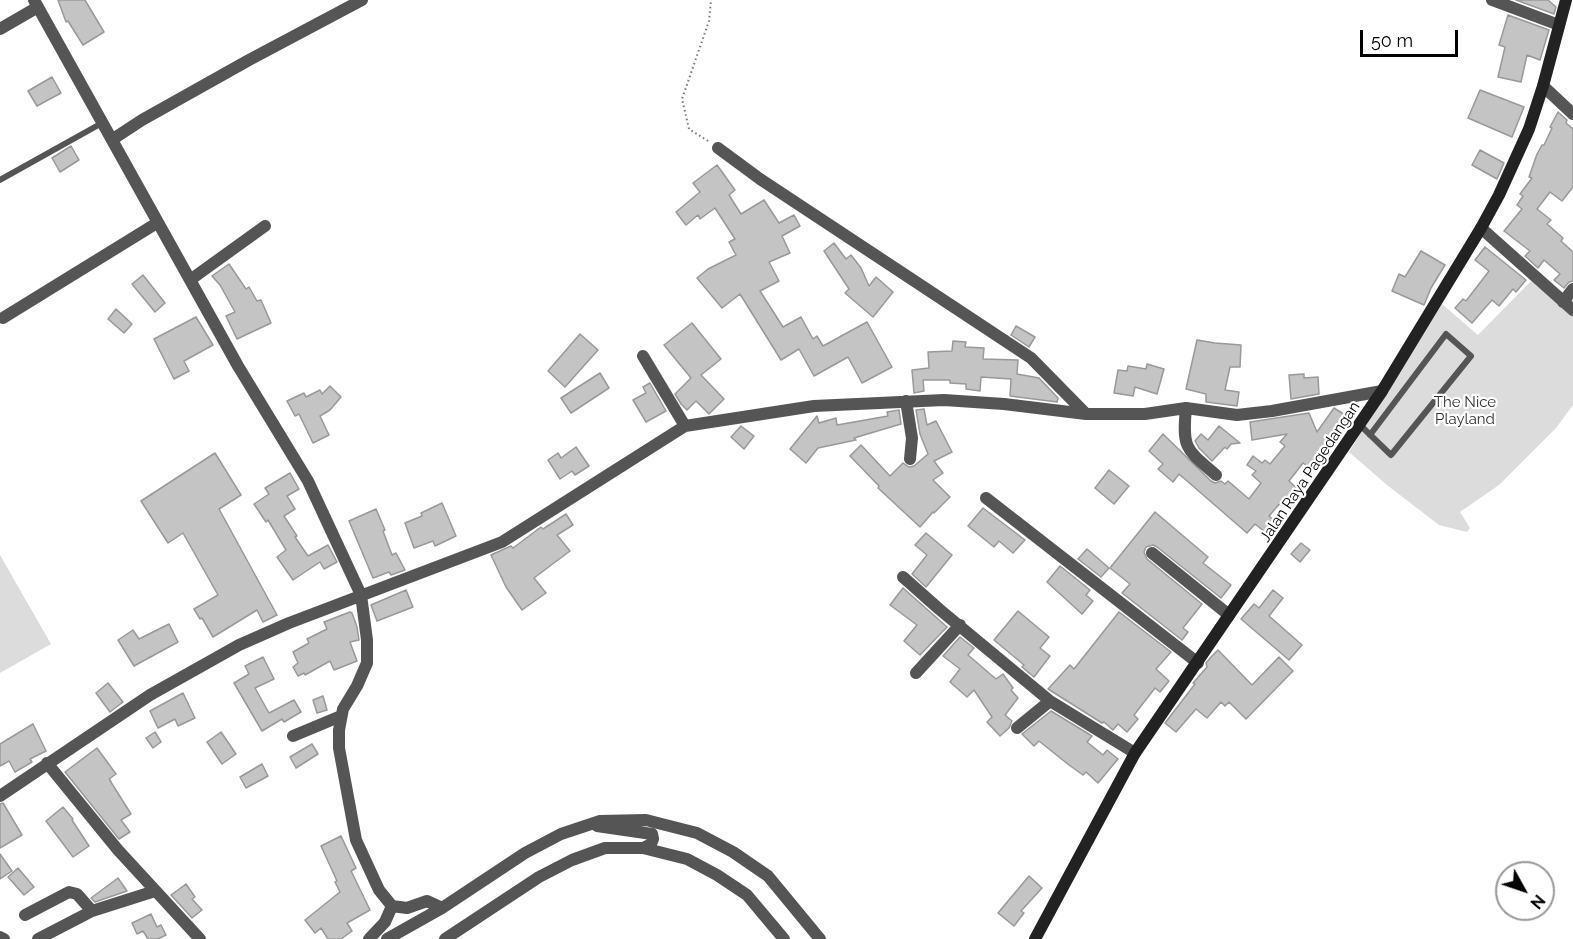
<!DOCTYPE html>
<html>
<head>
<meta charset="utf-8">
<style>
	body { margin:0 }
	#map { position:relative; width:1573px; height:939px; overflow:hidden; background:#fff; font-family:Raleway,sans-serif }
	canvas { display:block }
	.north { position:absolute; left:1495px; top:861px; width:60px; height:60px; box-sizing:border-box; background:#fff; border:2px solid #999; border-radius:50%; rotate:130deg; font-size:16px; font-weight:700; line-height:24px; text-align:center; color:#000 }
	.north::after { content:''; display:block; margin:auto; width:21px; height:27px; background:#000; clip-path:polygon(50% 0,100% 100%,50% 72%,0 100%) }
	.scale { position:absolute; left:1360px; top:30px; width:98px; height:27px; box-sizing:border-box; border:3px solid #000; border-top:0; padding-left:8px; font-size:18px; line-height:21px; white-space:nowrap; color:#000; -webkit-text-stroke:4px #fff; paint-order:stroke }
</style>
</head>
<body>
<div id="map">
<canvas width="1573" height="939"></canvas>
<div class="north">N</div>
<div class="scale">50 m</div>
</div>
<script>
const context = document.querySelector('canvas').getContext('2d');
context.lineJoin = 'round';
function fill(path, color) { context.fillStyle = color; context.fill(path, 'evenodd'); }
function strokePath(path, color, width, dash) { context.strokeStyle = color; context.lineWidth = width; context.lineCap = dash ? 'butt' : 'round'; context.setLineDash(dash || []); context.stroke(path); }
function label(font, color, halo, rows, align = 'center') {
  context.font = font + ' Raleway,sans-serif'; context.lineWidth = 4.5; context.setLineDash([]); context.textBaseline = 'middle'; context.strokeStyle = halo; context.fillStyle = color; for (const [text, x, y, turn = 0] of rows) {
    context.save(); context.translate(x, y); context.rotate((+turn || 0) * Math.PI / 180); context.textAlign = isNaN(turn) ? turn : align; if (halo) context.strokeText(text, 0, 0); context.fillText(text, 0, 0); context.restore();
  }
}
fill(new Path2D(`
	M1531,281L1573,316V405L1556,428L1499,485L1460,512L1470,528L1467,532L1439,525L1387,485L1349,452L1442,304L1478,335Z
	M0,555L51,644L0,673Z`), '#dcdcdc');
const building = new Path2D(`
	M58,0H85L104,32L83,45L68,21L66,22Z
	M1516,0H1548L1556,7L1554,14Z
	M1508,15L1549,30L1540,60L1527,55L1521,82L1498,77L1505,47L1499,45Z
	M52,77L61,93L37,106L28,91Z
	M1480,90L1524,107L1512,137L1468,118Z
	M1558,112L1567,120L1566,123L1573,129V187L1562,201L1550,192L1537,209L1551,220L1547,224L1563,238L1561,241L1573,252V281L1569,282L1564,288L1554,280L1560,274L1544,260L1538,268L1525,256L1530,251L1504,231L1522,209L1517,205L1523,196L1520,194L1532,178L1529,177L1537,154L1542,145H1544L1552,128L1550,127Z
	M71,146L79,160L60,172L52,158Z
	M1480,150L1504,163L1497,179L1472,165Z
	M717,165L735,190L729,195L741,214L764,200L779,223L794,215L800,226L782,236L790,253L769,262L779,281L760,291L783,327L801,317L813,339L817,336L823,346L867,322L892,367L862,383L848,357L814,376L799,349L781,360L740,294L722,308L697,278L708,269L736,255L729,242L735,239L715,208L700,219L698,215L686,225L676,212L700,192L693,183Z
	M834,243L846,259L851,255L861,268L869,286L876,277L893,292L873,317L845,293L849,289L824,251Z
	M1485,247L1526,280L1516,292L1513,289L1499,306L1492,300L1472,323L1455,308L1463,299L1466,301L1489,271L1475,260Z
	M1421,251L1445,265L1431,288L1424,305L1392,291L1399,274L1405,277Z
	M229,264L246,289L249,287L257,301L261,300L271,323L237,339L226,316L235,312L220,285L212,276Z
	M143,275L165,303L155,312L132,284Z
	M116,309L132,324L124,333L108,319Z
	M196,317L213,345L184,361L189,371L174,379L154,339Z
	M692,323L721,359L701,375L724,399L709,414L696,401L687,410L681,404L675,394L691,378L664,345Z
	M1016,326L1035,337L1029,347L1011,335Z
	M580,334L598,350L565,387L548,371Z
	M1197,340L1215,343L1241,345L1240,367H1230L1225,390L1239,392L1237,406L1206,402V394L1186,389Z
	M953,341L966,342L965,347L984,348L983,359L1018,360L1017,374L1039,378L1058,398L1057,402L1010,396L1011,379L981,377L980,391L966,389V384L950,383V380H923L924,391L914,393L912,370L929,368L928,352L952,351Z
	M1147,364L1164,369L1157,394L1135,387L1133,396L1114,393L1118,370L1127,371L1128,366L1146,369Z
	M600,373L609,388L571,413L561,398Z
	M1304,374V378L1318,377L1319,394L1291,399L1289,375Z
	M650,383L666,411L646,422L633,400L646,393L643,387Z
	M330,386L341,397L330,410L320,416L329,435L313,443L299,414L295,416L287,401L304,393L306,397L320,390L322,394Z
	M1334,408L1350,418L1314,471L1303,463L1289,481L1300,491L1287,506L1282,501L1269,516L1279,525L1270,536L1255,524L1247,533L1179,474L1173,482L1158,469L1163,464L1149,451L1163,434L1211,481L1215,483L1221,481L1225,484L1228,481L1249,499L1261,483L1252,475L1256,471L1247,465L1253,456L1262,463L1265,460L1270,464L1285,446L1280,442L1287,434L1252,440L1250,422L1309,413L1317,432Z
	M924,409L927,425L936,421L952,452L934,461L943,473L933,480L950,497L934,513L933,512L920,527L878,488L879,486L850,456L861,445L890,476L903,463L909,467L914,466L928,454L920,434L916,410Z
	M899,410L901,424L854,438L856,440L818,448L806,463L790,449L817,416L819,423L836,418L837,425L888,416L887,412Z
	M741,426L754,436L744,449L731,437Z
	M1219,426L1240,443L1231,444L1227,449L1225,447L1212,461L1199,448L1195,441L1201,434L1208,440Z
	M576,447L589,466L575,475L572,471L560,479L548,460L558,453L561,458Z
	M215,453L241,495L219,509L277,615L263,622L257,610L213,637L202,618L200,619L194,609L218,595L183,533L168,543L141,501Z
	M1109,470L1129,486L1114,504L1095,488Z
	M290,473L299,489L287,496L295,509L284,516L297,536L295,537L308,556L328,545L337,562L324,569L320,562L293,580L277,557L286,550L268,520L266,522L254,504L269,494L265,488Z
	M442,503L456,536L435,546L433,541L414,548L405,523L422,516L421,513Z
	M983,508L1025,540L1013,553L999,541L994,547L968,526Z
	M376,509L385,530L383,531L392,555L396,553L405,570L391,575L389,572L373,578L349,521Z
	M1155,512L1208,557L1203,563L1231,585L1221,598L1157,547L1153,545L1146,547L1144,552L1147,559L1202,604L1183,628L1188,632L1182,640L1122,593L1130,584L1110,568Z
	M566,514L573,525L557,535L570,551L534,578L546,593L522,610L506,587L491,555L511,546L513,548L541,527L543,529Z
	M926,533L952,555L926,587L912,574L927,555L915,545Z
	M1301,543L1310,550L1300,562L1291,554Z
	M1087,549L1109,568L1101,577L1078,559Z
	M1060,566L1090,590L1086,595L1093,601L1082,614L1047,582Z
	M903,588L947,627L920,655L904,641L917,625L890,605Z
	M406,590L413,607L377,621L371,605Z
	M1273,590L1283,598L1269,616L1302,645L1289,660L1241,619L1254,604L1259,608Z
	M1018,611L1049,637L1040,648L1050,656L1034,677L1022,667L1024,665L994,640Z
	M350,612L352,613L357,627L359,640L350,642L357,661L334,670L330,661L305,675L304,673L298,676L293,667L298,663L293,652L309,643L307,639L327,629L324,622Z
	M1119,612L1171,652L1156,669L1169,681L1160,692L1155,688L1134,715L1138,719L1127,732L1118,724L1113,730L1104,722L1102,723L1048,689L1070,665L1074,669Z
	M169,624L178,642L134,666L118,640L133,630L139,639Z
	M960,637L974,648L968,655L996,679L1003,674L1013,688L1011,690L1018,698L1005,715L1012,721L1009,728L1000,736L987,722L992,717L974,690L967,697L950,682L960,669L943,656Z
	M1218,650L1252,685L1279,657L1293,671L1246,719L1229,702L1225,706L1221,702L1207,718L1196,709L1176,732L1165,723L1195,684L1193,683L1207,667L1206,663L1211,657Z
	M263,657L274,679L255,688L269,713L294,700L301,712L284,722L282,719L262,731L234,683L249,674L245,666Z
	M108,683L123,702L110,712L96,693Z
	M183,693L195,718L178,726L175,719L158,728L150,711Z
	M323,696L327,710L317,713L313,700Z
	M1051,711L1092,736L1087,742L1103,755L1107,750L1118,759L1098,783L1086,772L1083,775L1069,765L1039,741L1034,746L1022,734Z
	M33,724L46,751L30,759L32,762L15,772L9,761L0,766V744Z
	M155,732L161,742L153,748L146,738Z
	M221,732L236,754L222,764L207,742Z
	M312,744L318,754L296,768L290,757Z
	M97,748L116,774L109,779L131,814L121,820L130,832L119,839L65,772Z
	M262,764L268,776L246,788L240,777Z
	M3,803L22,835L0,848V804Z
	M63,807L73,819L72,820L89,846L73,857L46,821Z
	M341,836L356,868L351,871L355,879L370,910L347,923L352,931L341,939H328L321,928L315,933L305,920L340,892L335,882L337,881L321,846Z
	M0,854L12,871L0,879Z
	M18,868L34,887L24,895L8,877Z
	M1029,876L1042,888L1021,911L1024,913L1014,926L998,913Z
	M118,878L127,891L95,902L91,898Z
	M186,884L195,897L192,899L202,910L192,918L171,895Z
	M151,914L157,927L161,925L166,935L158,939H148L143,931L137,934L132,923Z`);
fill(building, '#c4c4c4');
strokePath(building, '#999', 1.5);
strokePath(new Path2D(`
	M708,141L689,129L682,99L709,21L711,0`), '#777', 2, [1.5, 3]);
strokePath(new Path2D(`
	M0,180L102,123
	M1359,424L1391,455L1471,356L1446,334L1370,435`), '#555', 6);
strokePath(new Path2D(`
	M34,0L238,366L308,481L361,595L367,640V663L357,686L343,709L339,730V748L356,840L379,890L392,906
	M1492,0L1559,25
	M0,29L38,7
	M1543,86L1573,114
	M113,139L142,120L249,60L362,0
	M718,148L760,179L1031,358L1086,414
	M1481,228L1573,310
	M190,280L265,226
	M1563,302L1573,289
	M3,318L157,223
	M643,356L685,426
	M906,401L912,438L910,459
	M1186,408C1182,449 1186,449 1216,475
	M986,498L1198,663
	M1152,553L1229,615
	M903,577L939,609L1050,701L1135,753
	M916,673L960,625
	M1017,728L1050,701
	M293,736L341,716
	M47,763L118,850L200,939
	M0,796L150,695L239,645L289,623L502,542L685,426L814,406L944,400L1004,404L1086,414H1145L1186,408L1237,415L1272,411L1382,391
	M597,826L652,834L653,839L651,844L643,848
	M25,915L69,892L77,894L92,911L155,891
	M0,937L4,939
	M38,939L92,911
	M369,939L385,922L392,906L407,908L427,901L442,908
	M387,939L442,908L525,853L561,834L600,821L646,820L697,833L733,852L768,876L820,939
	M445,939L539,877L572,860L605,848H643L687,859L717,875L747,895L784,939`), '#555', 12);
strokePath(new Path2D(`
	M1035,939L1135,753L1382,391L1481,228L1499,195L1529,129L1543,86L1566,0`), '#222', 12);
label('15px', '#333', '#fff', [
	["The Nice",1465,402],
	["Playland",1465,419]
]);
label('15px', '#000', '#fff', [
	["Jalan Raya Pagedangan",1310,472,-56]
]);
</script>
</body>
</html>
